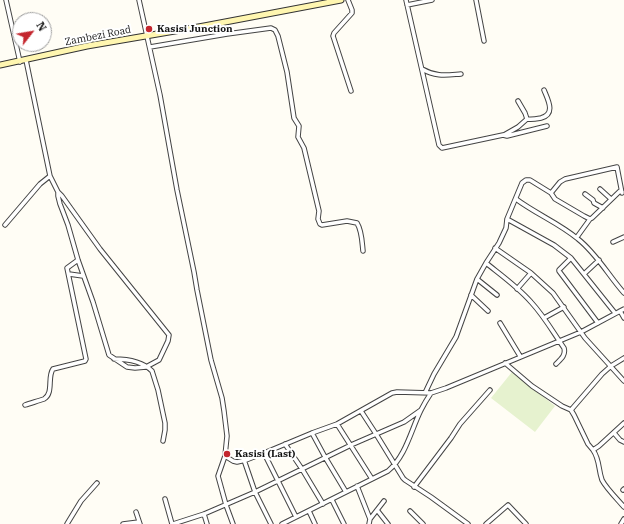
<!DOCTYPE html>
<html>
<head>
<meta charset="utf-8">
<style>
	body { margin:0 }
	#map { position:relative; width:624px; height:524px; overflow:hidden; background:#fffdf5; font-family:"IBM Plex Serif",serif }
	canvas { display:block }
	.north { position:absolute; left:12px; top:12px; width:40px; height:40px; box-sizing:border-box; background:#fff; border:1px solid #a0a0a0; border-radius:50%; rotate:59deg; font-size:11px; font-weight:700; line-height:16px; text-align:center; color:#111 }
	.north::after { content:''; display:block; margin:auto; width:14px; height:18px; background:#c4262e; clip-path:polygon(50% 0,100% 100%,50% 72%,0 100%) }
</style>
</head>
<body>
<div id="map">
<canvas width="624" height="524"></canvas>
<div class="north">N</div>
</div>
<script>
const context = document.querySelector('canvas').getContext('2d');
context.lineJoin = 'round';
function fill(path, color) { context.fillStyle = color; context.fill(path, 'evenodd'); }
function strokePath(path, color, width, dash) { context.strokeStyle = color; context.lineWidth = width; context.lineCap = dash ? 'butt' : 'round'; context.setLineDash(dash || []); context.stroke(path); }
function label(font, color, halo, rows, align = 'center') {
  context.font = font + ' "IBM Plex Serif",serif'; context.lineWidth = 4; context.setLineDash([]); context.textBaseline = 'middle'; context.strokeStyle = halo; context.fillStyle = color; for (const [text, x, y, turn = 0] of rows) {
    context.save(); context.translate(x, y); context.rotate((+turn || 0) * Math.PI / 180); context.textAlign = isNaN(turn) ? turn : align; if (halo) context.strokeText(text, 0, 0); context.fillText(text, 0, 0); context.restore();
  }
}
fill(new Path2D(`
	M512,372L555,406L535,432L491,398Z`), '#e6f2cf');
const minor = new Path2D(`
	M6,0L20,62
	M139,0L160,95L177,190L194,272L197,290L211,360L222,398L224,411L227,436L225,456L233,461L237,462L246,460L264,453L312,433L337,424L392,393L397,392L431,393L446,388L581,332L624,309
	M348,0L352,10V13L334,33L333,36L351,91
	M406,0L439,145L442,148L503,135L507,136L547,126
	M476,0L484,41
	M407,5L432,0
	M150,47L227,34L271,28L275,30L278,36L287,72L294,118L299,126L298,137L304,148L319,211L318,219L320,224L322,225L347,221L357,223C362,231 362,242 363,251
	M26,60L50,176L58,192L62,196L100,249L169,335L168,341L159,360L146,367L135,368L127,367L109,355L93,302L78,260L68,225L60,204L58,196V192
	M422,69C436,77 446,75 461,74
	M518,101L525,113L527,119
	M504,135L518,127L527,119C532,120 536,119 541,118C556,114 548,100 544,90
	M600,189L611,199
	M551,193L560,182L565,179L617,167L622,193
	M585,194L593,200L594,203L603,208
	M516,199C536,214 559,223 578,239C597,254 608,275 624,293
	M507,219L554,245L571,258L615,313
	M5,225L40,184L50,176
	M577,237L590,219L592,218L620,191L622,192
	M613,242L624,237
	M495,248L531,273L553,293L585,338L624,381
	M571,258L559,270V271L598,323
	M486,263C501,275 518,287 531,302C544,316 553,332 564,348C566,355 561,359 556,364
	M69,274L83,276
	M584,274L599,260
	M477,279L497,295
	M517,289L531,273
	M471,295L488,311
	M620,311L624,318
	M544,318L564,307
	M500,323L520,356
	M114,359C127,359 143,362 152,371L158,390L165,423V430L163,441
	M505,363L532,386L562,406L571,410L574,415L588,444L593,450
	M425,393L434,374L456,337L477,279L486,263L499,243L506,228L507,219L522,183L526,180H530L551,193L555,199L584,216L590,219
	M25,405C31,403 38,401 44,399C54,393 47,377 53,369L85,361L86,359L67,268L78,260
	M571,410L602,374L611,366L624,358
	M361,411L376,434L403,478L405,480L431,497L468,524
	M624,423L599,446L593,450C600,460 598,469 602,480C606,488 618,500 624,507
	M337,424L372,479
	M312,433L325,457L346,492
	M614,433L620,440L624,442
	M285,444L302,469L323,504
	M264,453L296,517
	M225,456L218,476L226,505L233,524
	M244,460L255,492L271,524
	M357,486L370,519L369,524
	M414,487L451,438L460,424L490,390
	M623,490L624,489
	M165,499L172,524
	M332,500L344,524
	M377,510L388,524
	M309,511L315,524
	M410,511L423,524
	M136,512L140,524
	M204,514L207,524
	M370,519L384,501
	M67,524L70,519L81,501L97,483
	M123,524L139,522
	M173,524L204,514L255,492L351,445L404,422L421,410
	M282,524L388,471C406,456 411,430 421,410C424,404 427,399 431,393
	M486,524L508,505L526,524
	M621,524L624,519`);
const secondary = new Path2D(`
	M0,65L87,46L204,26L341,0`);
strokePath(minor, '#444', 5.5);
strokePath(secondary, '#333', 7);
strokePath(minor, '#fff', 3.5);
strokePath(secondary, '#fff6b0', 5);
for (const [x, y, r, color] of [
	[149,29,4,"#c4262e"],
	[227,454,4,"#c4262e"]
]) { const dot = new Path2D(); dot.arc(x, y, r, 0, 2 * Math.PI); context.fillStyle = color; context.fill(dot); strokePath(dot, '#fff', 1.5); }
label('bold 10px', '#111', '#fff', [
	["Kasisi Junction",157,29],
	["Kasisi (Last)",235,454]
], 'left');
label('10px', '#111', '#fff', [
	["Zambezi Road",98,36,-11]
]);
</script>
</body>
</html>
